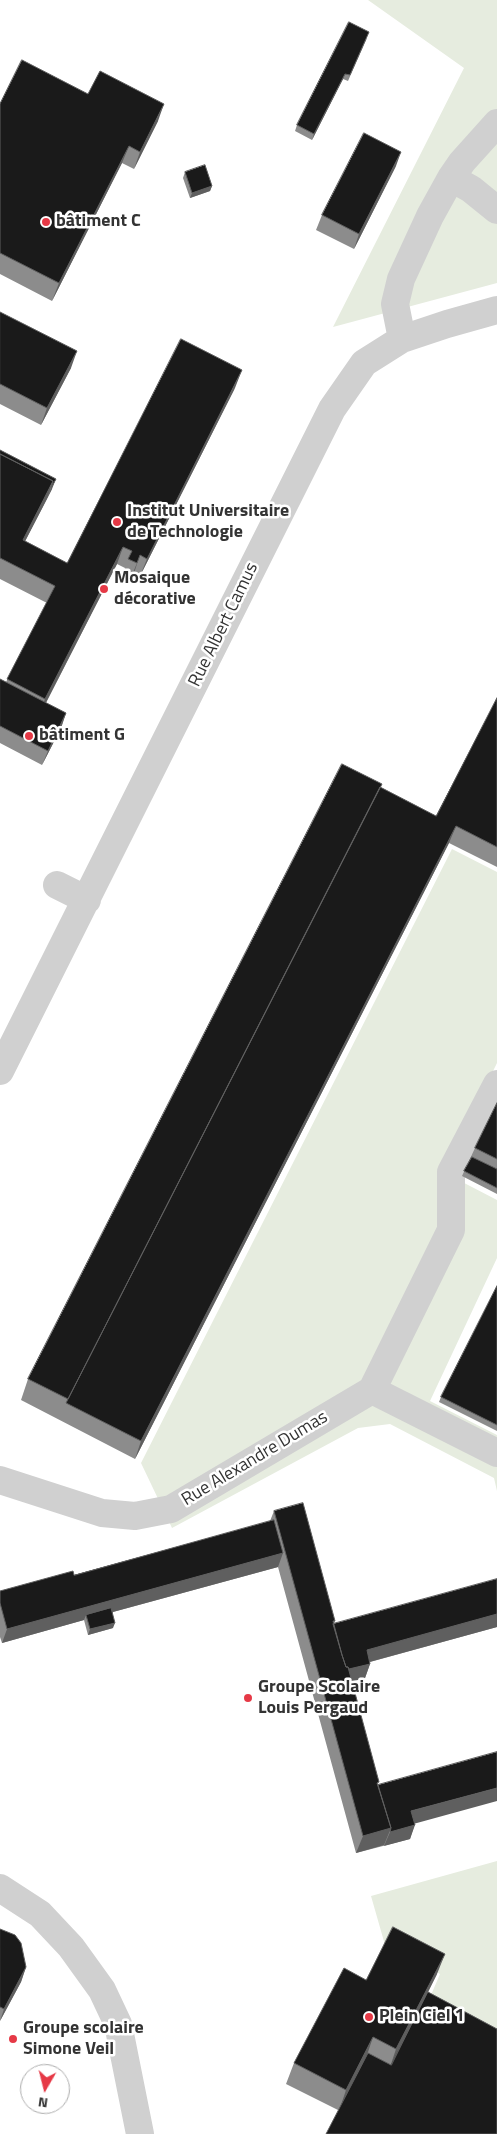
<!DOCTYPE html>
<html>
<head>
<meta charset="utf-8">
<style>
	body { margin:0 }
	#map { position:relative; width:497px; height:2134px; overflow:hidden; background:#fff; font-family:"Titillium Web",sans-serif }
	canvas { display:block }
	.north { position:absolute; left:20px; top:2064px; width:50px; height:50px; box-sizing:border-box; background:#fff; border:1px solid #adadad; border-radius:50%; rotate:188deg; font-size:14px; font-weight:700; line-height:20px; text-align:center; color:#333 }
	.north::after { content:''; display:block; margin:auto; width:18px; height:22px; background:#e63946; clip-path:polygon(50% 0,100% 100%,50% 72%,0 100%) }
</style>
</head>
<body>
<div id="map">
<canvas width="497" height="2134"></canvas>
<div class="north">N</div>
</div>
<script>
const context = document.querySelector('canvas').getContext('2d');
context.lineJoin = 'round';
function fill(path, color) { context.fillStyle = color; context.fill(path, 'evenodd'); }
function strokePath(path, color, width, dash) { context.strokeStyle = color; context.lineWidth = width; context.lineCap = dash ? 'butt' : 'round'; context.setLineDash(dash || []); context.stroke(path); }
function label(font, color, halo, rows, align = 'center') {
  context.font = font + ' "Titillium Web",sans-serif'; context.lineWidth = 5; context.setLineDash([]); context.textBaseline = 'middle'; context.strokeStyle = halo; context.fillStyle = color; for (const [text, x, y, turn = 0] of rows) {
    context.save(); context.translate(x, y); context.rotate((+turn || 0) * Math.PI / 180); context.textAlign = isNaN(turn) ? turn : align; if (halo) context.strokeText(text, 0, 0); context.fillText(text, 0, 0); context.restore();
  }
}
fill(new Path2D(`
	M368,0H497V283L333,327L464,68Z
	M452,849L497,872V1063L443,1172L497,1200V1258L430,1401L497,1435V1491L494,1478L390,1424L358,1428L172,1528L141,1463Z
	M497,1861V2030L431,1995L440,1974L385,1945L371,1896Z`), '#e6ecdf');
strokePath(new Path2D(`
	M451,178L471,189L497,210
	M402,339L395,304L401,279L430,216L451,178L462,162L497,123
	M57,885L87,900
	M0,1071L332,409L364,363L402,339L447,324L497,310
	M372,1390L451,1230V1172L497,1084
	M0,1480L102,1513L135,1516L171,1509L372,1390L497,1453
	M0,1888L40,1914L71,1947L102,1990L118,2024L140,2134`), '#d0d0d0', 28);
fill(new Path2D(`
	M367,38L348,81L343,79L312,140L295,131L297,125Z
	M88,94L158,121L134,169L122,163L52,301L0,274V104Z
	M396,166L354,249L316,230L322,215Z
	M185,172L212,186L210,191L190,198L183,178Z
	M0,312L71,368L41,425L0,404Z
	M235,388L140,576L134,573L130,580L122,576L125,568L117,564L46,703L66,713L61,728L42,765L0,743V679L6,682L47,603L0,579V450L52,489L25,541L67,563Z
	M497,698V867L449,843L135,1459L21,1400L28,1379L380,787L436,816Z
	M497,1103V1194L462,1176L475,1148Z
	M497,1286V1431L439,1402L441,1397Z
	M274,1511L335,1621L334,1624L497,1579V1627L370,1662V1664L365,1678L352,1681L378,1785L415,1823L410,1839L356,1853L278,1567L113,1612V1628L88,1635L84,1620L2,1643L0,1637V1591L74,1575L270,1521Z
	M0,1929L26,1967L21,1982L0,2021Z
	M437,1974L428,1992L497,2029L338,2110L286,2084L294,2063L366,1980Z`), '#8c8c8c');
fill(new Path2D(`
	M345,74L343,79L312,140L314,134Z
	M164,104L158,121L134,169L140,152Z
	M129,146L122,163L52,301L59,283Z
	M401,152L396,166L354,249L359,234Z
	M212,186L210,191L190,198L192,193Z
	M77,351L71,368L41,425L47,408Z
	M242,370L235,388L140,576L147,559Z
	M56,479L52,489L47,499L51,488Z
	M53,481L47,499L17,557L23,540Z
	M123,547L117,564L39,716L45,699Z
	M140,555L134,573L130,580L137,563Z
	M66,713L61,728L42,765L48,751Z
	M456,826L449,843L135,1459L141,1441Z
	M283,1553L278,1567L87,1619L86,1615L84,1620L2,1643L7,1629Z
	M497,1614V1627L362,1664L367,1650Z
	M115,1623L113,1628L88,1635L90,1629Z
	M370,1664L365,1678L340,1685L345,1670Z
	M497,1788V1801L406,1826L411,1811Z
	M415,1825L410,1839L384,1846L390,1832Z
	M391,1828L384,1845L356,1853L363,1836Z
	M445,1954L437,1974L389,2070L396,2049Z
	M26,1967L21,1982L0,2021L4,2009Z
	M373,2037L366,2058L339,2111L346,2090Z`), '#5f5f5f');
const building = new Path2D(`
	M349,22L369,32L350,75L345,74L314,134L297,125Z
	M22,60L88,94L100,71L164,104L140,152L129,146L59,283L0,253V104Z
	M364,133L401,152L359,234L322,215Z
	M205,165L212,186L192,193L185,172Z
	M0,312L77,351L47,408L0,384Z
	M181,339L242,370L147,559L140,555L137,563L128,559L132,551L123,547L45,699L7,679L55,586L0,558V454L53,481L23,540L67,563Z
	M0,450L56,479L51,488L53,481L0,454Z
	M0,679L66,713L48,751L0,726Z
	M497,698V847L456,826L141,1441L66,1403L380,787L436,816Z
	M342,764L382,784L68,1399L28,1379Z
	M497,1103V1159L475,1148Z
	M472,1157L497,1169V1188L464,1171Z
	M497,1286V1425L441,1397Z
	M303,1503L335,1621H333L342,1655L346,1667H348L379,1782L377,1783L391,1828L363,1836L274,1511Z
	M274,1520L283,1553L7,1629L0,1603V1591L73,1571L74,1575Z
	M497,1579V1614L367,1650L370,1664L349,1669L348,1667H346L342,1655L333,1624Z
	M111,1608L115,1623L90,1629L86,1615Z
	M497,1752V1788L411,1811L415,1825L390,1832L391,1828L378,1785Z
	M393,1927L445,1954L396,2049L373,2037L346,2090L294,2063L344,1968L366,1980Z
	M0,1929L15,1935L21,1943L26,1967L4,2009L0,2007Z
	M428,1992L497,2029V2134H326L368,2053L391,2065Z`);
fill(building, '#1a1a1a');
strokePath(building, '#5f5f5f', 1);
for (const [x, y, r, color] of [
	[46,222,5,"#e63946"],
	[117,522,5,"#e63946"],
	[104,589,5,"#e63946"],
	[29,736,5,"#e63946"],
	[248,1698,5,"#e63946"],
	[369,2017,5,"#e63946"],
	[13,2039,5,"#e63946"]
]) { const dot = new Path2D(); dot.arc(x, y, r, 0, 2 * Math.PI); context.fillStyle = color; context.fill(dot); strokePath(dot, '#fff', 2); }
label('bold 18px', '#333', '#fff', [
	["bâtiment C",56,222],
	["Institut Universitaire",127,512],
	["de Technologie",127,533],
	["Mosaique",114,579],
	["décorative",114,600],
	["bâtiment G",39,736],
	["Groupe Scolaire",258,1688],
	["Louis Pergaud",258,1709],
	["Plein Ciel 1",379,2017],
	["Groupe scolaire",23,2029],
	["Simone Veil",23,2050]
], 'left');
label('18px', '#333', '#fff', [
	["Rue Albert Camus",224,625,-64],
	["Rue Alexandre Dumas",255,1459,-31]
]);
</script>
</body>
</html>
